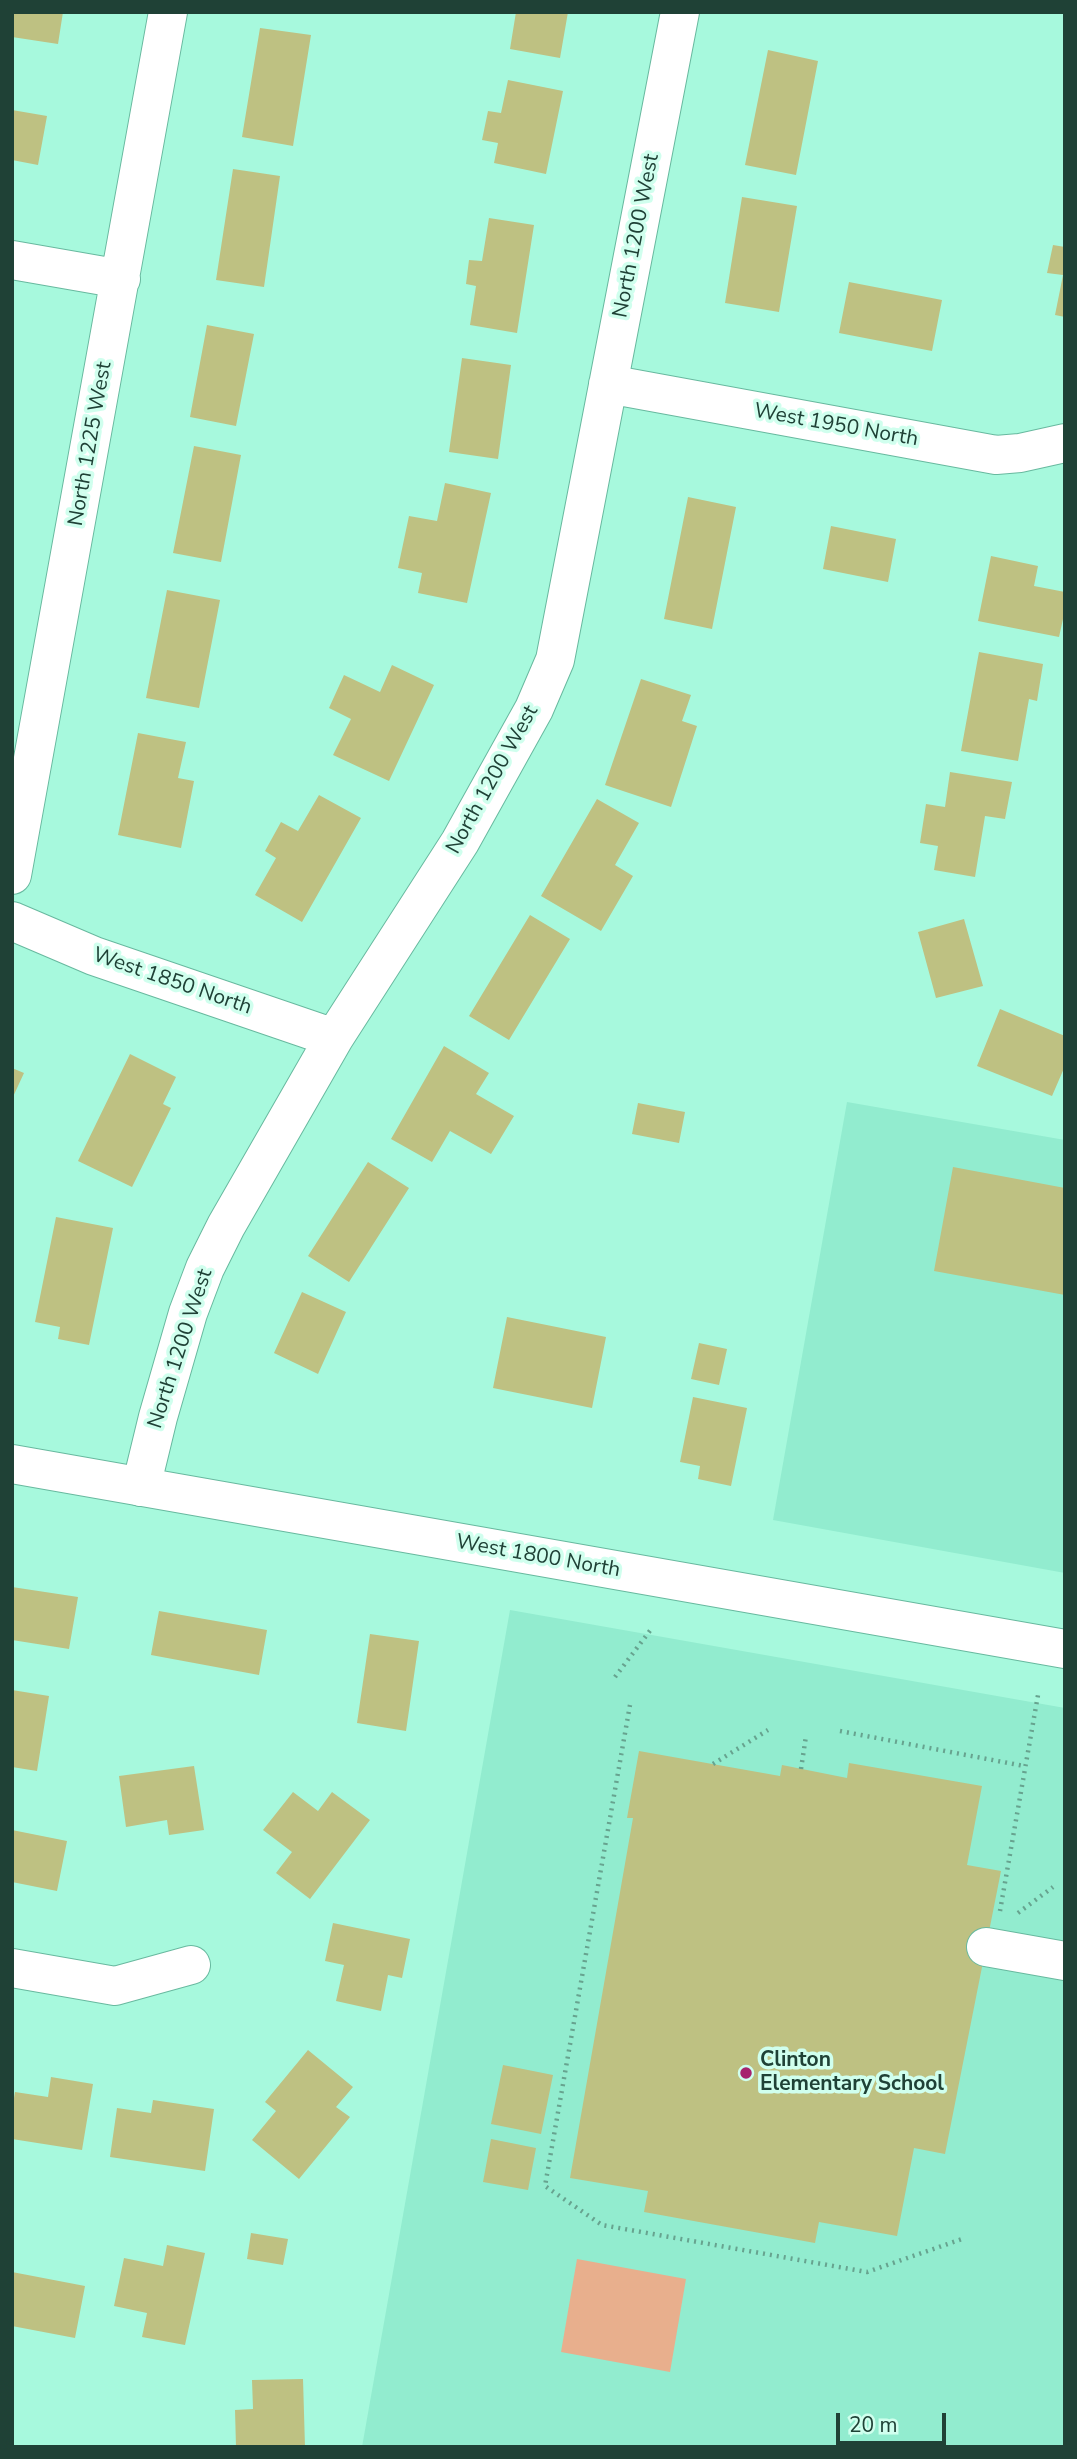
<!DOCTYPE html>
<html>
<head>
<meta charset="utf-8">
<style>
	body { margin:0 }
	#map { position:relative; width:1077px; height:2459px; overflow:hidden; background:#a7f9dd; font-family:"Nunito Sans",sans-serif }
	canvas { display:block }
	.frame { position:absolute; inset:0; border:14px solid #1f4136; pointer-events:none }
	.scale { position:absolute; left:836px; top:2413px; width:110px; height:32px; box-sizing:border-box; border:4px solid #1f4136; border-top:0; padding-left:9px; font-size:21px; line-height:24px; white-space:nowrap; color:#1f4136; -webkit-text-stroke:5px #d0ffee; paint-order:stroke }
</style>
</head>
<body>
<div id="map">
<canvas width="1077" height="2459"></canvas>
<div class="frame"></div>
<div class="scale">20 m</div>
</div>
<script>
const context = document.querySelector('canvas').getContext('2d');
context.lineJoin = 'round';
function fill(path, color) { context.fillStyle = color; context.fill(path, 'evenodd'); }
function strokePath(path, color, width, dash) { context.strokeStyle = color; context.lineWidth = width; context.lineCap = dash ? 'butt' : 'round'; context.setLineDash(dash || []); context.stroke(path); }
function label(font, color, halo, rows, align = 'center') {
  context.font = font + ' "Nunito Sans",sans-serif'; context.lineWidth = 7; context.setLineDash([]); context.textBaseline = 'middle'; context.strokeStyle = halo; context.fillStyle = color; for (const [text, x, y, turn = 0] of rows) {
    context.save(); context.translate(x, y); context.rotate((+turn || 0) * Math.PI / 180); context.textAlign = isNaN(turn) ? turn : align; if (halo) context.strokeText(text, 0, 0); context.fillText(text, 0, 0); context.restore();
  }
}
fill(new Path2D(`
	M847,1102L1065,1140V1573L773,1520Z
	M510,1610L1065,1708L1063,2447H362Z`), '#92eccf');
fill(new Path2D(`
	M577,2259L686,2279L670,2372L561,2352Z`), '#e8af8d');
fill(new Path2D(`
	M12,12H63L58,44L12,37Z
	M516,12H568L560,58L510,49Z
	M260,28L311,35L293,146L242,137Z
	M768,50L818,61L796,175L745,165Z
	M508,80L563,91L546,174L494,163L498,143L482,140L488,111L501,113Z
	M12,110L47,116L38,165L12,160Z
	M233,169L280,176L264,287L216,280Z
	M742,197L797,206L779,312L725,303Z
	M489,218L534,225L517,333L470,325L476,286L466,284L469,260L482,261Z
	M1053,245L1065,247V317L1055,315L1063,275L1047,273Z
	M849,282L942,300L932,351L839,333Z
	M207,325L254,334L236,426L190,417Z
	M462,358L511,365L498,459L449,452Z
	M194,446L241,455L221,562L173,553Z
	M445,483L491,493L467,603L418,593L422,573L398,568L409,516L437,521Z
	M688,497L736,507L712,629L664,619Z
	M831,526L896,539L888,582L823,569Z
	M991,556L1038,566L1034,586L1065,592V610L1059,637L978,621Z
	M167,590L220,600L199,708L146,698Z
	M979,652L1043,664L1037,701L1029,699L1018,761L961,751Z
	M392,665L434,685L389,781L333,755L351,719L329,708L344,675L380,692Z
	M641,679L691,695L682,721L697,726L671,807L605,785Z
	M138,733L186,742L178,778L194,781L181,848L118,835Z
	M950,772L1012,782L1005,819L985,816L975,877L934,870L938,846L920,843L926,804L945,807Z
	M319,795L361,818L302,922L255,895L276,858L265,851L281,822L298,831Z
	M597,799L639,823L615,865L633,876L601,931L541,896Z
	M530,915L570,939L509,1040L469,1016Z
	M964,919L983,986L936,998L918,932Z
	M1000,1009L1065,1036V1066L1052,1096L977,1066Z
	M444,1046L489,1073L476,1094L514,1116L491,1154L450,1131L432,1162L391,1139Z
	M130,1054L176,1077L163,1104L171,1108L132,1187L78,1161Z
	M12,1068L24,1073L12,1099Z
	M638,1103L685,1112L679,1143L632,1134Z
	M368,1162L409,1188L349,1282L308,1256Z
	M953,1167L1065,1188V1295L934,1271Z
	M56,1217L113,1228L89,1345L58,1339L60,1327L35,1322Z
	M302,1292L346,1312L318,1374L274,1353Z
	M507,1317L606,1337L592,1408L493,1388Z
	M699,1343L727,1349L719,1385L691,1379Z
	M693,1397L747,1408L731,1486L698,1479L700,1466L680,1462Z
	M12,1587L78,1597L69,1649L12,1640Z
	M159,1611L267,1630L259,1675L151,1655Z
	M370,1634L419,1641L406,1731L357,1723Z
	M12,1690L49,1696L37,1771L12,1767Z
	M639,1751L780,1776L782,1765L847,1778L849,1763L982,1786L967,1865L1001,1871L945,2154L914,2148L897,2236L819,2222L815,2243L644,2212L648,2191L570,2178L633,1818H627Z
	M194,1766L204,1830L169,1835L167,1820L126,1827L119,1776Z
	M293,1792L318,1811L332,1792L370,1820L310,1899L276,1873L292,1852L263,1830Z
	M12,1830L67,1841L57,1891L12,1882Z
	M333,1923L410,1939L402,1978L388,1975L381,2011L336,2001L344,1965L325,1961Z
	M308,2050L353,2087L336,2107L350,2117L299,2179L252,2140L276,2111L265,2102Z
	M503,2065L553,2075L541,2134L491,2124Z
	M51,2077L93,2084L82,2150L12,2139V2110L15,2092L48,2097Z
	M153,2100L214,2109L205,2171L110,2157L117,2108L151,2113Z
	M491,2139L536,2148L528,2190L483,2182Z
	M251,2233L288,2239L283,2265L247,2259Z
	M167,2245L205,2253L185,2345L142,2337L147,2313L114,2306L124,2258L163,2266Z
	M12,2272L85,2286L75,2338L12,2326Z
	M303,2379L305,2447H236L235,2410L253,2409L252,2380Z`), '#bec182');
const minor = new Path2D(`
	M12,260L121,279
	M608,384L996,455L1020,453L1065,443
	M12,875L168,12
	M12,921L94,956L334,1038
	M141,1487L158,1417L188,1313L205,1268L226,1226L334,1038L460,842L534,709L555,660L680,12
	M986,1947L1065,1961
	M12,1968L115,1986L191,1965`);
const major = new Path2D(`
	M12,1464L1065,1649`);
strokePath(minor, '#68b99f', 40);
strokePath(major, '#68b99f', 40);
strokePath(new Path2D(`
	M615,1677L652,1628
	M630,1705L545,2186L602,2225L867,2272L965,2238
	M840,1731L1024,1766
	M713,1764L768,1730
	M801,1769L806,1736
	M1000,1911L1038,1695
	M1018,1913L1053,1887`), '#67a38f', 4.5, [2, 5]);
strokePath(minor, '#fff', 38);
strokePath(major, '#fff', 38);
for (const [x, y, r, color] of [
	[746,2073,7,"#a6226e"]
]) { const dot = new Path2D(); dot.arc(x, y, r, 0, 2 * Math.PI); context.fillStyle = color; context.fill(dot); strokePath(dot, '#d0ffee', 2.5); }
label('21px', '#1f4136', '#d0ffee', [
	["North 1200 West",637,236,-79],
	["West 1950 North",836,426,10],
	["North 1225 West",91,444,-80],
	["North 1200 West",493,780,-61],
	["West 1850 North",172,982,19],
	["North 1200 West",181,1349,-72],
	["West 1800 North",538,1557,10]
]);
label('bold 21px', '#1f4136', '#d0ffee', [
	["Clinton",760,2061],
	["Elementary School",760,2085]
], 'left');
</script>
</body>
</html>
